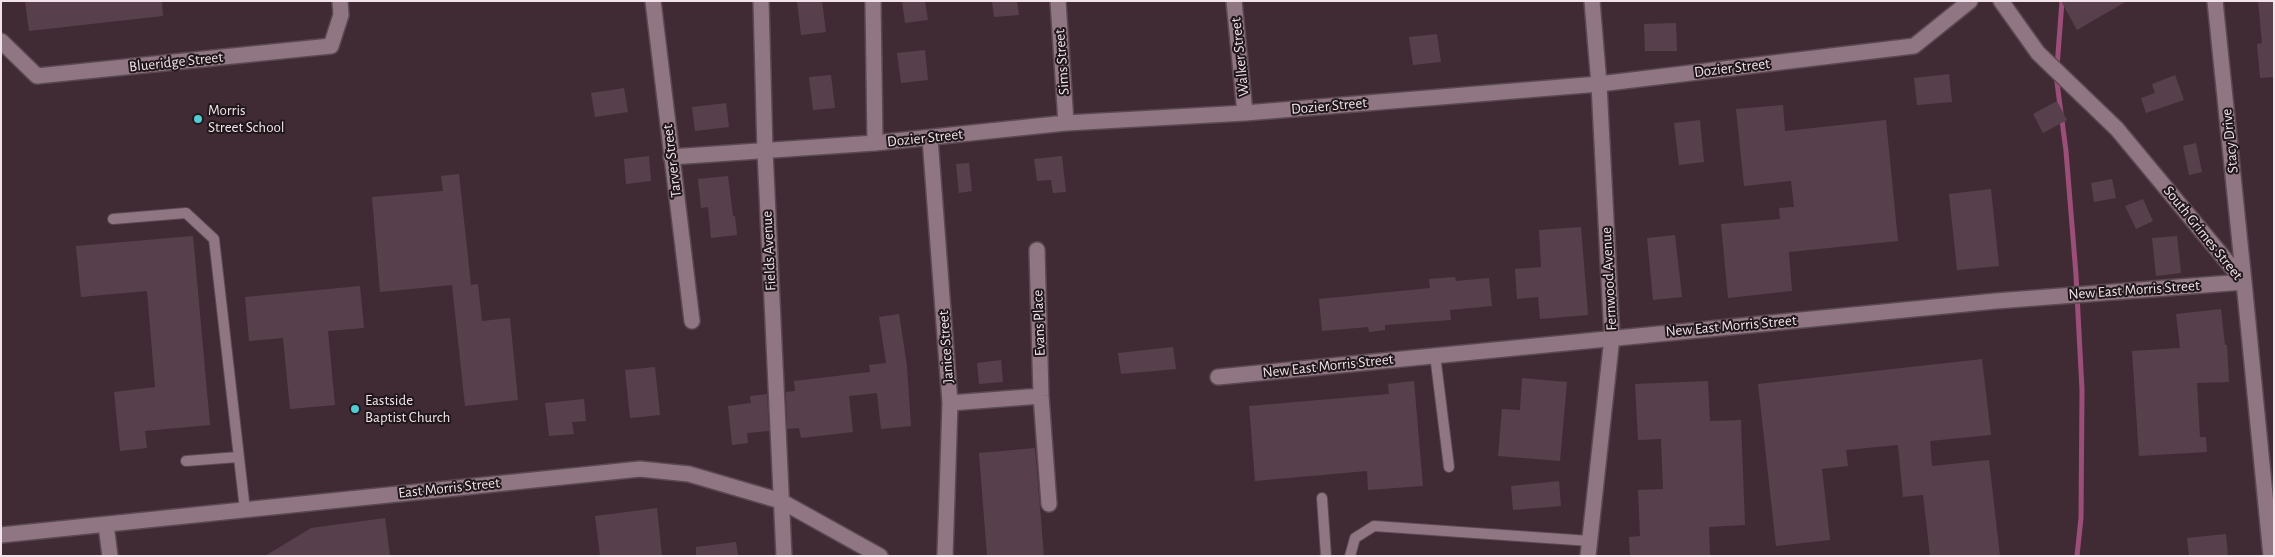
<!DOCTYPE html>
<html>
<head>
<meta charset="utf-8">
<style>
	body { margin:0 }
	#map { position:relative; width:2275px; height:557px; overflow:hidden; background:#402b35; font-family:"Alegreya Sans",sans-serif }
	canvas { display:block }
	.frame { position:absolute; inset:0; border:2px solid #f1e3e9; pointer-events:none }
</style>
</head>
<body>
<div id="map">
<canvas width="2275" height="557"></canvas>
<div class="frame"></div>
</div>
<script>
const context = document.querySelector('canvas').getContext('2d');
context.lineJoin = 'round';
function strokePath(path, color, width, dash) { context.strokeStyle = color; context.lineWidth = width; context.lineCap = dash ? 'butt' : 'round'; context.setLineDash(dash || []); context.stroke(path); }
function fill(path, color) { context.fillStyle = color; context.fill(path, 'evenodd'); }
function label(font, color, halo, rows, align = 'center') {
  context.font = font + ' "Alegreya Sans",sans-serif'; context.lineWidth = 4; context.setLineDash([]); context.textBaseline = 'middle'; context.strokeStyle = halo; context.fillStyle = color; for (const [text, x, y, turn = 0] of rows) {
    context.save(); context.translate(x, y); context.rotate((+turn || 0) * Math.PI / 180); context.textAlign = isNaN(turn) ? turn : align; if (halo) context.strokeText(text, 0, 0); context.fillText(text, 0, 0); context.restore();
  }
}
strokePath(new Path2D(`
	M2057,67L2062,1
	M2056,75L2066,151L2076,275L2082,390L2081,518L2077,556`), '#9b4e78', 5);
fill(new Path2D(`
	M25,1H162L163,16L29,31Z
	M797,1H822L826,32L801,35Z
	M902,1H925L928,20L905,23Z
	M992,1H1017L1019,15L994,17Z
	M2061,1H2127L2077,30Z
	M2258,1H2274V77L2260,78L2257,44L2262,43Z
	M1676,23L1677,51H1645L1644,24Z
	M1437,34L1441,62L1413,65L1409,37Z
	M925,50L928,80L901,83L897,53Z
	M1949,74L1952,102L1917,105L1914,78Z
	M831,75L835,108L813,110L809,77Z
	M2175,75L2184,100L2146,113L2141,98L2155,93L2152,84Z
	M624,88L628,112L595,117L591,93Z
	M2057,101L2067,120L2043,133L2033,114Z
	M726,103L729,127L695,131L692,107Z
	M1783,105L1785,131L1886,120L1898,241L1789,252L1792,291L1728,298L1721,224L1780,219L1779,208L1794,207L1791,181L1744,186L1736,109Z
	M1700,120L1704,162L1679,165L1674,123Z
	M2196,143L2202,172L2189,175L2183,146Z
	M649,156L651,181L626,184L624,159Z
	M1062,156L1066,192L1053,193L1051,180L1037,181L1034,159Z
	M969,163L972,191L959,193L956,164Z
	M459,174L471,285L478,284L482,321L510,318L518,400L465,406L452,285L380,292L372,197L443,191L441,176Z
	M728,176L733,216H735L737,235L711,238L708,207L701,208L698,179Z
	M2112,179L2116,198L2094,202L2091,183Z
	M1991,189L1999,266L1957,270L1949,194Z
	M2143,199L2153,221L2136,229L2125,206Z
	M1581,227L1588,315L1540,319L1538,297L1517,299L1515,269L1541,267L1539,230Z
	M1675,235L1682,297L1653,300L1647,238Z
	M193,236L210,425L145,431L147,448L120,451L114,392L155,387L147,291L81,297L76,246Z
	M2177,236L2181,273L2156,276L2152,238Z
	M1455,277L1456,281L1489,278L1492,306L1450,310L1451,320L1385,325V330L1369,332L1368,327L1322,331L1319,299L1430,288L1429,279Z
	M360,286L364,328L328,331L335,405L290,409L283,338L249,341L245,297Z
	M2221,309L2225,345H2227L2229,382L2197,383L2200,437H2206L2207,452L2139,456L2132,351L2180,348L2176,314Z
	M899,314L907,366L911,426L881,429L877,393L849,396L853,432L801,438L799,428L787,429L786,392L795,391L794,381L870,372L869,365L886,363L879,317Z
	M1173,347L1176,369L1121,374L1118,353Z
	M1982,359L1991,435L1930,441L1932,466L1989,460L2000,556H1930L1923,495L1903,497L1898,445L1846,450L1848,466L1822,469L1830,540L1776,546L1758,384Z
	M1001,360L1003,382L979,384L977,363Z
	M655,367L660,415L630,418L625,370Z
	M1522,378L1567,382L1560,461L1498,456L1502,409L1520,410Z
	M1414,381L1423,486L1368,490L1367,471L1255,481L1249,406L1389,394L1388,384Z
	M1708,381L1710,421L1741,420L1745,525L1709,527L1710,556H1630L1629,537L1640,536L1638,490L1663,489L1661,439L1638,440L1635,384Z
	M767,394L769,431L747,433L748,443L732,445L728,406L751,403L750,396Z
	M584,399L586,421L572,422L574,434L549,436L545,403Z
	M1035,448L1044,556H987L979,453Z
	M1559,481L1561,506L1513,510L1511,486Z
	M657,508L662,556H600L595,516Z
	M385,518L390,556H265L311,528Z
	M2226,534L2228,556H2189L2187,538Z
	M736,542L738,556H696V547Z`), '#57404b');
const lane = new Path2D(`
	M113,219L186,213L214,239L245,510
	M1435,355L1449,467
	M186,461L238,457
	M1322,498L1326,556
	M1350,556L1355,538L1374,526L1590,541`);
const street = new Path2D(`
	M653,1L692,321
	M873,1L875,143
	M1058,1L1066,123
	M1234,1L1245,113
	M2001,1L2038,53L2117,129L2244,282L2271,556
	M1,41L37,76L331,46L341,15L340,1
	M930,138L950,403L945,556
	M671,157L875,143L1066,123L1245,113L1599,84L1914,46L1970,1
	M1037,250L1041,396L1049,504
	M1218,377L1996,301L2244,282L2215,1
	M950,403L1041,396
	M106,525L110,556
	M1588,556L1612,337L1599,84L1592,1`);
const secondary = new Path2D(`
	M761,1L765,151L784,556
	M1,535L640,469L689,474L781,501L880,556`);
strokePath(lane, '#5b4952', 12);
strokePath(street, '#5b4952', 18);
strokePath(secondary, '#5b4952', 18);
strokePath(lane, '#8f7682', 10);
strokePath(street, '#8f7682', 15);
strokePath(secondary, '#8f7682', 15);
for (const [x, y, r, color] of [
	[198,119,5,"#52ccd0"],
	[355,409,5,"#52ccd0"]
]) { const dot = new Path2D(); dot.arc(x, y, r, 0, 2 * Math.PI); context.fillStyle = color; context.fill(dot); strokePath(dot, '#20171b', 2); }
label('15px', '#f1e3e9', '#20171b', [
	["Walker Street",1240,57,-96],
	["Blueridge Street",176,62,-6],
	["Sims Street",1062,62,-94],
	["Dozier Street",1732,68,-7],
	["Dozier Street",1329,106,-5],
	["Dozier Street",925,138,-6],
	["Stacy Drive",2230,141,-96],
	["Tarver Street",672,161,-97],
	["South Grimes Street",2203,233,51],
	["Fields Avenue",769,251,-93],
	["Fernwood Avenue",1609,279,-93],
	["New East Morris Street",2134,290,-4],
	["Evans Place",1039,323,-92],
	["New East Morris Street",1731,326,-5],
	["Janice Street",946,347,-94],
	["New East Morris Street",1328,366,-6],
	["East Morris Street",449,488,-6]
]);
label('15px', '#f1e3e9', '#20171b', [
	["Morris",208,110],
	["Street School",208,127],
	["Eastside",365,400],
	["Baptist Church",365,417]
], 'left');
</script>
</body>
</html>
